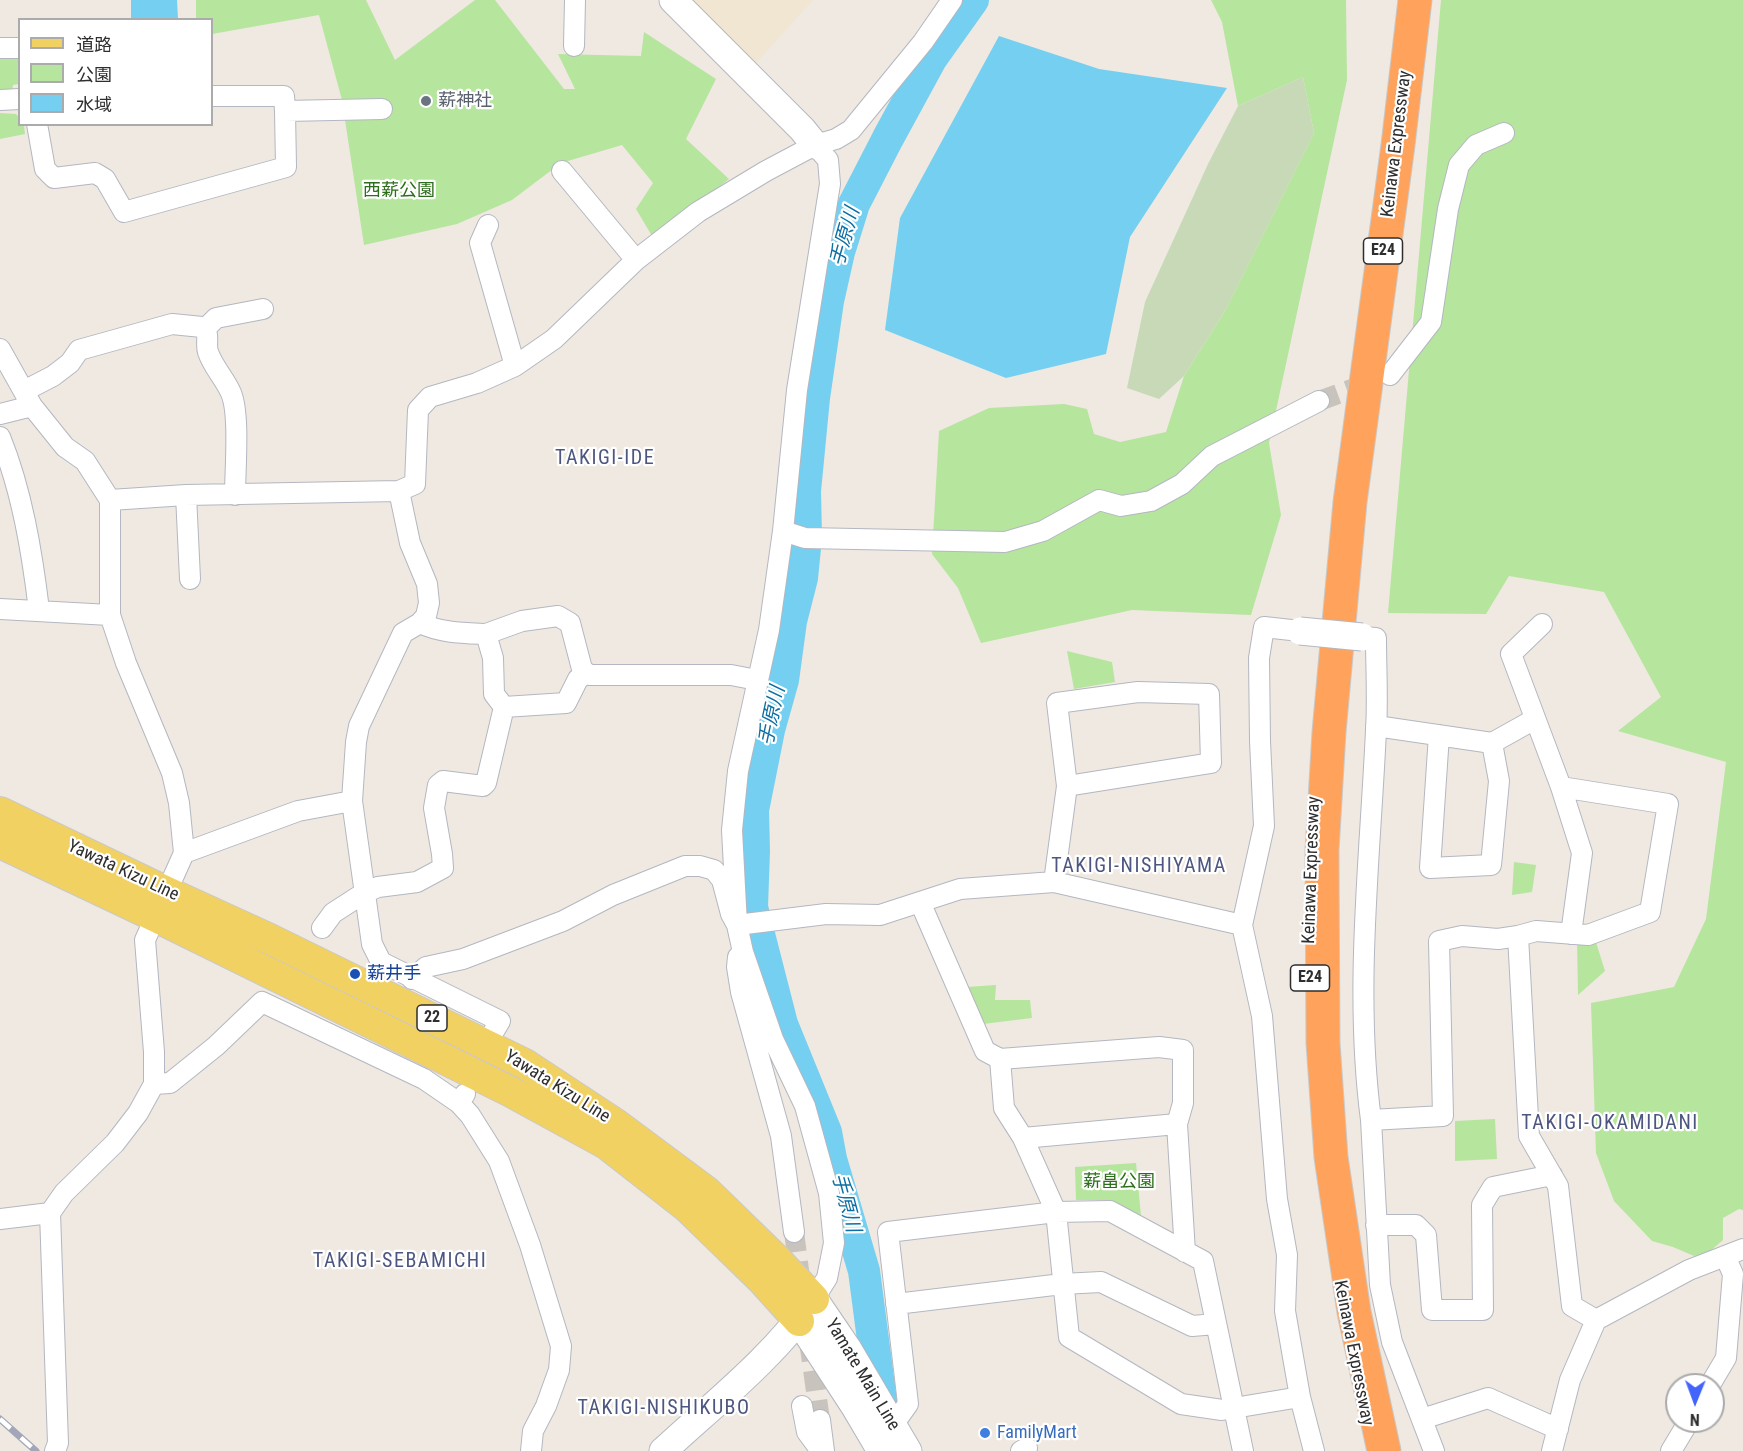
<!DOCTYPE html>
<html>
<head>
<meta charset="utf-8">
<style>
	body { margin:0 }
	#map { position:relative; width:1743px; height:1451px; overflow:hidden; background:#efe9e1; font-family:"Roboto Condensed","Noto Sans JP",sans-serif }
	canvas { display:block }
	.legend { position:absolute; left:18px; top:18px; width:195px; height:108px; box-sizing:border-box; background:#fff; border:2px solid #ababab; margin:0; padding:8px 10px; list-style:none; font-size:18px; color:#2e2e2e }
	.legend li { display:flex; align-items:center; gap:12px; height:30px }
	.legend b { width:30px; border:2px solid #ababab }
	.north { position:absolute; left:1665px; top:1373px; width:60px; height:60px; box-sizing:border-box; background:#fff; border:2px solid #ababab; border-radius:50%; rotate:181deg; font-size:16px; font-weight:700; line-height:24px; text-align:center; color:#2e2e2e }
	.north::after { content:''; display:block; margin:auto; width:21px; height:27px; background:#4264fb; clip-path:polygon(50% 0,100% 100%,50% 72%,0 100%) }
</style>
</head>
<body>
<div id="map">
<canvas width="1743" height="1451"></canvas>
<ul class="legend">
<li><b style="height:8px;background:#f2d163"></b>道路</li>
<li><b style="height:16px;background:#b6e59e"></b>公園</li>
<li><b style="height:16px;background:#75cff0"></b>水域</li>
</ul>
<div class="north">N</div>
</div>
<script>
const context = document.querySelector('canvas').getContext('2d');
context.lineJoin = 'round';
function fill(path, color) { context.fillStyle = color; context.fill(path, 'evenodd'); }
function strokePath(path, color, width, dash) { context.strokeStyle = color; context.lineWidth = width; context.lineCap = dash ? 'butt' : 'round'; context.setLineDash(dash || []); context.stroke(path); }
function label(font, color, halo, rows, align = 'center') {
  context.font = font + ' "Roboto Condensed","Noto Sans JP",sans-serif'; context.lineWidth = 4.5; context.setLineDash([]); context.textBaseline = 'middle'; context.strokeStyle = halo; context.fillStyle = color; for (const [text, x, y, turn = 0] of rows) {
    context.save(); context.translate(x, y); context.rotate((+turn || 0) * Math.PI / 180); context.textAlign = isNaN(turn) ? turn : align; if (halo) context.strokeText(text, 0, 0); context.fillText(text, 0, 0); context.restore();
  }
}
fill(new Path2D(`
	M687,0H813L756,63Z`), '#f0e6d1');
fill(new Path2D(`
	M196,0H366L395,60L475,0H495L564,89H575L558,54L641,56L644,32L716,79L686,139L729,179L690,210L652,236L636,209L653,183L622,145L561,163L512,200L457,224L364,245L342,100L319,15L212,34V20H196Z
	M1211,0H1346L1347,80L1269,443L1281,515L1251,615L1132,610L981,643L958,588L932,554L939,431L989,408L1064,404L1087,409L1094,434L1120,442L1166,432L1184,376L1225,311L1314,133L1303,77L1238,106L1222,22Z
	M1441,0H1743V1210L1739,1209L1723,1218V1240L1708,1253L1694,1256L1673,1247L1652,1241L1614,1201L1596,1153L1591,1003L1674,987L1706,919L1726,762L1618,731L1661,697L1604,592L1509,576L1486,614L1388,613Z
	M0,51L19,52V84L13,85L12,94L0,95Z
	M0,113L16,114L19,117L20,124L24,125L25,134L0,139Z
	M1067,651L1112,662L1115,682L1074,689Z
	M1514,862L1536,865L1532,892L1512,895Z
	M1594,936L1605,971L1578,995L1577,937Z
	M996,985L995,1000H1030L1032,1018L983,1024L967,987Z
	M1495,1119L1497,1159L1455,1161V1121Z
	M1136,1163L1141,1216L1110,1200H1076L1075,1167Z`), '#b6e59e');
fill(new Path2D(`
	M1303,77L1314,133L1225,311L1184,376L1159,399L1127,388L1145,302L1208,164L1238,106Z`), '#c8d9b8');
fill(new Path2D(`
	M131,0H177L178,19H131Z
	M999,36L1099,69L1227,88L1130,237L1106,354L1006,378L885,330L900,218Z`), '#75cff0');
strokePath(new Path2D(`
	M883,1416L864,1271L831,1159L826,1132L782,1024L752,907L754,851L753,810L769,730L783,680L791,621L802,578L806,538L805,491L814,398L828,301L839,252L854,204L888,138L931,59L973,0`), '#75cff0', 32);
strokePath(new Path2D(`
	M1319,401L1374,381
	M794,1232L801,1285
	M809,1341L820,1420`), '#c8c4bd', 20, [20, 10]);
const street = new Path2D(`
	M574,46L575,0
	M0,48H20
	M212,96H284L285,111
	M0,100L20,99
	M37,124L45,169L54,178L95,173L105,179L124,212L286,167L285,111L382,109
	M562,171L636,260
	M488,225L480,243L515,366
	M205,329L216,318L263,309
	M0,349L32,406L65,447L85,461L110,500V615L126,663L172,773L179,803L184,853L145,940L154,1052V1084L138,1113L115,1143L64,1193L50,1213L58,1443L55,1451
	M1390,375L1431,322L1448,209L1459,165L1476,145L1504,133
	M24,391L53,376L70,363L79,350L172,324L202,327C211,333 205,343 208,352C213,367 225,379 231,393C240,414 235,470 235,495
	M0,414L32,406
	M0,437C22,491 32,552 39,610
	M399,491L410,543L427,584L429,603L426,616L420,623L403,633L359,726L356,742L352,801L372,944L381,962L500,1021L494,1031
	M186,495L190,579
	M110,500L186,495L399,491L415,484L418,410L430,397L477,383L515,366L554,339L636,260L698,212L766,171L815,145L836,139L851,130L923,42L952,0
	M783,531L805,538L1005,542L1043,531L1099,500L1121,506L1151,501L1182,484L1212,456L1319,401
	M0,609L110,615
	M420,623C441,633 463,633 486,634
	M1300,631L1264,627L1259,658L1260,741L1264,826L1242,925L1262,1016L1277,1199L1287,1255L1285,1311L1300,1397L1314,1451
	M1362,637L1376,638C1376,669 1378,699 1376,730C1370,860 1354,991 1371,1120L1443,1116L1439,941L1462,936L1498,939L1518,936L1529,1136L1558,1186L1572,1306L1596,1320
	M504,707L566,703L578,679L587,673
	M1376,726L1492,743L1535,719
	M1439,735L1430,868L1491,865L1499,781L1492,743
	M1561,787L1582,853L1571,934
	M184,853L298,811L352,801
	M1054,882L1067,786L1057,703L1138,692L1209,694L1211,763L1067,786
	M920,902L985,1051L1000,1059L1159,1047L1183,1050V1103L1177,1124L1185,1252
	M322,928L333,913L364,893L378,887L417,882L443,868L442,854L434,808L438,785L443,781L483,786L486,783L504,707L494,694L493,658L486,634L522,621L558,616L570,623L582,669L589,675H731L757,680
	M1518,936L1536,931L1588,935L1650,912L1668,804L1561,787L1511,654L1542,624
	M738,957L737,967L741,992L781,1136L794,1232
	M412,979L426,967L463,959L563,921L613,895L685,866H700L714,870L722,880L731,914L737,925L826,914L880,915L960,889L1054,882L1242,925
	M1000,1059L1004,1108L1023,1138L1056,1212L1110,1211L1203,1261L1243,1451
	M154,1084L170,1083L216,1046L262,1002L424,1079L459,1103
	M465,1094L459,1103L470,1115L499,1161L530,1245L561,1346L559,1370L546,1406L533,1431L531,1451
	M1371,1120L1380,1285L1392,1342L1434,1451
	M1023,1138L1177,1124
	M0,1219L50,1213
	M1376,1225H1416L1426,1235L1432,1310H1483L1482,1205L1493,1187L1552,1175
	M814,1299L827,1278L834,1243L829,1193L805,1106L773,1039L743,952L737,925L732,830L738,771L769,630L783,531L797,390L830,184L828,160L815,145
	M896,1304L1062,1284L1101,1282L1192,1326L1216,1324
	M1710,1385L1726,1358L1733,1274L1725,1256
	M802,1406L807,1432L821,1451
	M1422,1419L1488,1398L1558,1429
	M820,1420L824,1451
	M893,1425L908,1404L888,1232L1056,1212L1069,1337L1181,1404L1222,1410L1300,1397
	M1021,1451L1027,1448
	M1552,1451L1570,1380L1596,1320L1689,1270L1743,1249
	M1671,1451L1689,1421`);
const secondary = new Path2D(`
	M673,0L802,129L815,145
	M799,1321L855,1407L881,1451
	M663,1451C715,1403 774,1357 814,1299L848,1349L908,1451`);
const primary = new Path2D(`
	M0,812L167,892L270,939L525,1064L616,1124L706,1191L777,1260L814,1299
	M0,843L156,917L511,1092L606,1144L688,1208L762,1280L799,1321`);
const highway = new Path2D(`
	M1384,1451L1354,1312L1331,1157L1323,1043L1322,850L1329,732L1350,502L1398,145L1415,0`);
strokePath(street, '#b4b7c1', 22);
strokePath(secondary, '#b4b7c1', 29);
strokePath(primary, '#c9c9c9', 32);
strokePath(highway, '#c9c9c9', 35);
strokePath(street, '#fff', 20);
strokePath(secondary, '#fff', 27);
strokePath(primary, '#f2d163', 30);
strokePath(highway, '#ffa35c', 33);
const rail = new Path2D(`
	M0,1419L36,1451`);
strokePath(rail, '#a3a6b8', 7);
strokePath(rail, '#fff', 4.5, [14]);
const secondaryBridge = new Path2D(`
	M1300,631L1362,637`);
strokePath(secondaryBridge, '#b4b7c1', 29, []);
strokePath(secondaryBridge, '#fff', 27);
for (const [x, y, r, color] of [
	[426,101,6,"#6b7280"],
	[355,974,6,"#1a4fb4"],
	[985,1433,6,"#3f7fe0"]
]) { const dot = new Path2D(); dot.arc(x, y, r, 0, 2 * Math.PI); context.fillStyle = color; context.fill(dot); strokePath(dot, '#fff', 2); }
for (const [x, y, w] of [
	[1383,251,39],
	[1310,978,39],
	[432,1018,30]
]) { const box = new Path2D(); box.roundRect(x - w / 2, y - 13, w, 26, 4.5); context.fillStyle = '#fff'; context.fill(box); strokePath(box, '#2e2e2e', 1.5); }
label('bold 16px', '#2e2e2e', null, [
	["E24",1383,251],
	["E24",1310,978],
	["22",432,1018]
]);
label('18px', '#5b616d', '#fff', [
	["薪神社",438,101]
], 'left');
label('18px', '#2e2e2e', '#fff', [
	["Keinawa Expressway",1397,144,-83],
	["Keinawa Expressway",1312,870,-88],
	["Yawata Kizu Line",123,871,25],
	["Yawata Kizu Line",557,1087,32],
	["Keinawa Expressway",1353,1353,79],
	["Yamate Main Line",862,1375,59]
]);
label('18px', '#2c6e1b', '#fff', [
	["西薪公園",399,191],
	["薪畠公園",1119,1182]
]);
label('18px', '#164399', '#fff', [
	["薪井手",367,974]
], 'left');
label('18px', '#366cbe', '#fff', [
	["FamilyMart",997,1433]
], 'left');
label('italic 20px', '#0d6fa3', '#fff', [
	["手原川",846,237,-74],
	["手原川",773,716,-78],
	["手原川",845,1203,75]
]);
context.letterSpacing = '1.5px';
label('20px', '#4d5680', '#fff', [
	["TAKIGI-IDE",605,459],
	["TAKIGI-NISHIYAMA",1139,867],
	["TAKIGI-OKAMIDANI",1610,1124],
	["TAKIGI-SEBAMICHI",400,1262],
	["TAKIGI-NISHIKUBO",664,1409]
]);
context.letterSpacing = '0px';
</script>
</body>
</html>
